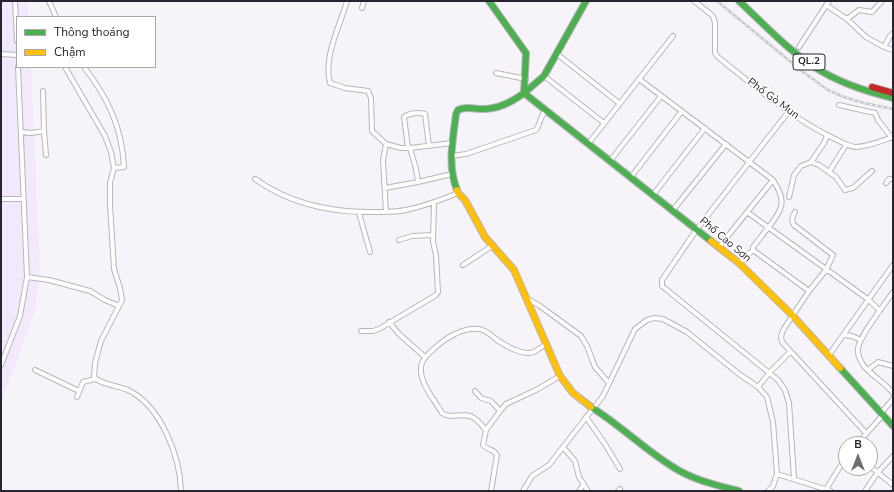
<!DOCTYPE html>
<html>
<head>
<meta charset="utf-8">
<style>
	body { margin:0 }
	#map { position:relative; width:894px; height:492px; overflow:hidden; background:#f6f3f9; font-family:"Nunito Sans",sans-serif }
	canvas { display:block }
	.frame { position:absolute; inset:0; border:2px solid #29252f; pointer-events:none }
	.legend { position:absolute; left:16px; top:16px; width:140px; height:52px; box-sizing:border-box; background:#fff; border:1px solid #a9a8ac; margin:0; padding:5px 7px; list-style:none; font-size:12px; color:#29252f }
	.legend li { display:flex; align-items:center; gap:8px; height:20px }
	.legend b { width:20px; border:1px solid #a9a8ac }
	.north { position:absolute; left:838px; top:436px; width:40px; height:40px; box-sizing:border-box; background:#fff; border:1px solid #a9a8ac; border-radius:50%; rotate:0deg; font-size:11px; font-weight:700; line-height:16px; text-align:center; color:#29252f }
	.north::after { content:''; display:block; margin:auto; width:14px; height:18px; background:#716d76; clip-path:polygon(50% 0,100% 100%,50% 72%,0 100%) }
</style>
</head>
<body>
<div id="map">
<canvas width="894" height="492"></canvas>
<div class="frame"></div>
<ul class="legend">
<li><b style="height:5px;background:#4caf50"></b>Thông thoáng</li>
<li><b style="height:5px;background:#ffc107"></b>Chậm</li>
</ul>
<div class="north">B</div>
</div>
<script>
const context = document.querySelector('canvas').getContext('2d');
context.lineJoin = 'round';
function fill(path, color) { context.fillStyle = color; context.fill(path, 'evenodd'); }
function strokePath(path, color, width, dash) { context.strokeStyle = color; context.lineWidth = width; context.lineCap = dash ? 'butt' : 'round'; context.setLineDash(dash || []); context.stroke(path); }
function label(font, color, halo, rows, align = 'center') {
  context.font = font + ' "Nunito Sans",sans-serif'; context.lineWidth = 3.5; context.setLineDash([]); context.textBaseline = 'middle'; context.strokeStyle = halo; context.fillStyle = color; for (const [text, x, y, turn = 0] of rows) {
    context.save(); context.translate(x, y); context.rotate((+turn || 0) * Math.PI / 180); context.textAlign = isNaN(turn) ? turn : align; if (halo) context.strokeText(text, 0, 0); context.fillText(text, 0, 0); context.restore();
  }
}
fill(new Path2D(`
	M1,1H28L29,17H17V67H31L40,266L36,308L1,403Z`), '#f2eafc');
const street = new Path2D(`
	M15,1L17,41
	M49,1L56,17
	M347,1C340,26 323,57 330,83L345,88L368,91L371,98L372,131L386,144L401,148H410L452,143
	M694,1L713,16L715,23V53L718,57C754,86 793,119 835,139C841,142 848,146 855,147C867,147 881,141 893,137
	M826,5L847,19L866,37L884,47L893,50
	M362,8L364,1
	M847,19L859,10L872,12L882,1
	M799,47L829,1
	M884,47L890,36L893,33
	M1,54L17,55
	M557,54L619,103
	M65,67L105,136L111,152L114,168L110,183V205L114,269L120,288L122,300L101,341L95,363L94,377C99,384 119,386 128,390C161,406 180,456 181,491
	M84,67C108,98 122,127 124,167L114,168
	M496,73L526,79
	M544,76L604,123
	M639,79L773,180C787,201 783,209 768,228C763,234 758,241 753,247V250L739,263
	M43,91L44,131
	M839,105L875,113L878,120L892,138
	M789,111L697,229L662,280V286L778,380L785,390L789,403L794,478
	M21,132L31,133L44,131L46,155
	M386,144L383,160L386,212
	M588,144L673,36
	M408,148L404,117C409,113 419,112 425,114L429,146
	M410,148L416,169L418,182
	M451,156L466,154L536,130C541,123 540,116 546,110
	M610,161L661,96
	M811,162L819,165L836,177L845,190L853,188L872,171
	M829,172L846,145
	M631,177L682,111
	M255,179C290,204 333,213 376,212C386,212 396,212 406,210C425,206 441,200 458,193
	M886,183L889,179H893
	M385,188L418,182L452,174
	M653,195L705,128
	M789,197L794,175L801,166L811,162L824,143L827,136
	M1,199H23
	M673,210L726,144
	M747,212L869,300L880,311
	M795,212C792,217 791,221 794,225L833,255L826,270L809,291L785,327C782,332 780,336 782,342L866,433
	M359,213L370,252
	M399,240L412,236L433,235
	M719,247L773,180
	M753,250L809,291
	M463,265L492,246
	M27,277L49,280L90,291L105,300L119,306
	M893,292C885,304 860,335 858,348C857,354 860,360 863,365C872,376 884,382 893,393
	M528,299L540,306L581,336L587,346L595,367L608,382
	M389,322L399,334L425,357
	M361,331H373L379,329L436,295L438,292L436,255L433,242L434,203
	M844,335L852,336L861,340
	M829,355L893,265
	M1,365L20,316L27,277L18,67
	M35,370L79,391
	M868,370L878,362L893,366
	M758,387L770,372L790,352
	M475,391L481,398L491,401L500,411
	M77,397L83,382L95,379
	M881,413L893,399
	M586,417L605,444L620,469
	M486,430C482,426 479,421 474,418C465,411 451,420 442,413C434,399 419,383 421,366C422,356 446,338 455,334C462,330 472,328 479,329C486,330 491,335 497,340C506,346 523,356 534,352C538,350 542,346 547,344
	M857,444L883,415
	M563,447L575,461L579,477L588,491
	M870,466L893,485
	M777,474L831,491
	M491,491L497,455C494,449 487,450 483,445L486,430L500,411L506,404L536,390L560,376
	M523,491L532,476L549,465L603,396L635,329L647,320L654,318L663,319L687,332L739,374L758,387L767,397L773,422L777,474L773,486L768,491
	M579,491L583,485
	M618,491L620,489
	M825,491L846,457
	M865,491L878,472L893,456`);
const fast = new Path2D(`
	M586,1L544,76L524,93L711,241
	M739,1C765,25 790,53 821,71C843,84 868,92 893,98
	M457,190C447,165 453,140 456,114L458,110C466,106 474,109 483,109C498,109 512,102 524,93L526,53L489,1
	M840,368L893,426
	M591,407C620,425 644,449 673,467C693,480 716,485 739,491`);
const slow = new Path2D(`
	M457,190L458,193L465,200L485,237L514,270L560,376L573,393L591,407
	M711,241L739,263L792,315L840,368`);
const jam = new Path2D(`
	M872,87L893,93`);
strokePath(street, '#b9b5bd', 6);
strokePath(fast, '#b9b5bd', 8);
strokePath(slow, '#b9b5bd', 8);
strokePath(jam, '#b9b5bd', 8);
strokePath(street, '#fefdfe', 4);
strokePath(fast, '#4caf50', 6);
strokePath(slow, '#ffc107', 6);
strokePath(jam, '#c62828', 6);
const rail = new Path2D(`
	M717,1L803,72L828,90L844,97L864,103L893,109`);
strokePath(rail, '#c7c6c9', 2.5);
strokePath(rail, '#fff', 1, [3]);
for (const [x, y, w] of [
	[809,62,32]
]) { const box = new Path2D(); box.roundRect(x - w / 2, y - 8, w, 16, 3); context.fillStyle = '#fff'; context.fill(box); strokePath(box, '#29252f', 1); }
label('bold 10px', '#29252f', null, [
	["QL.2",809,62]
]);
label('11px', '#29252f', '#fff', [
	["Phố Gò Mun",773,99,36],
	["Phố Cao Sơn",725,240,40]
]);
</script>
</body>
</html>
